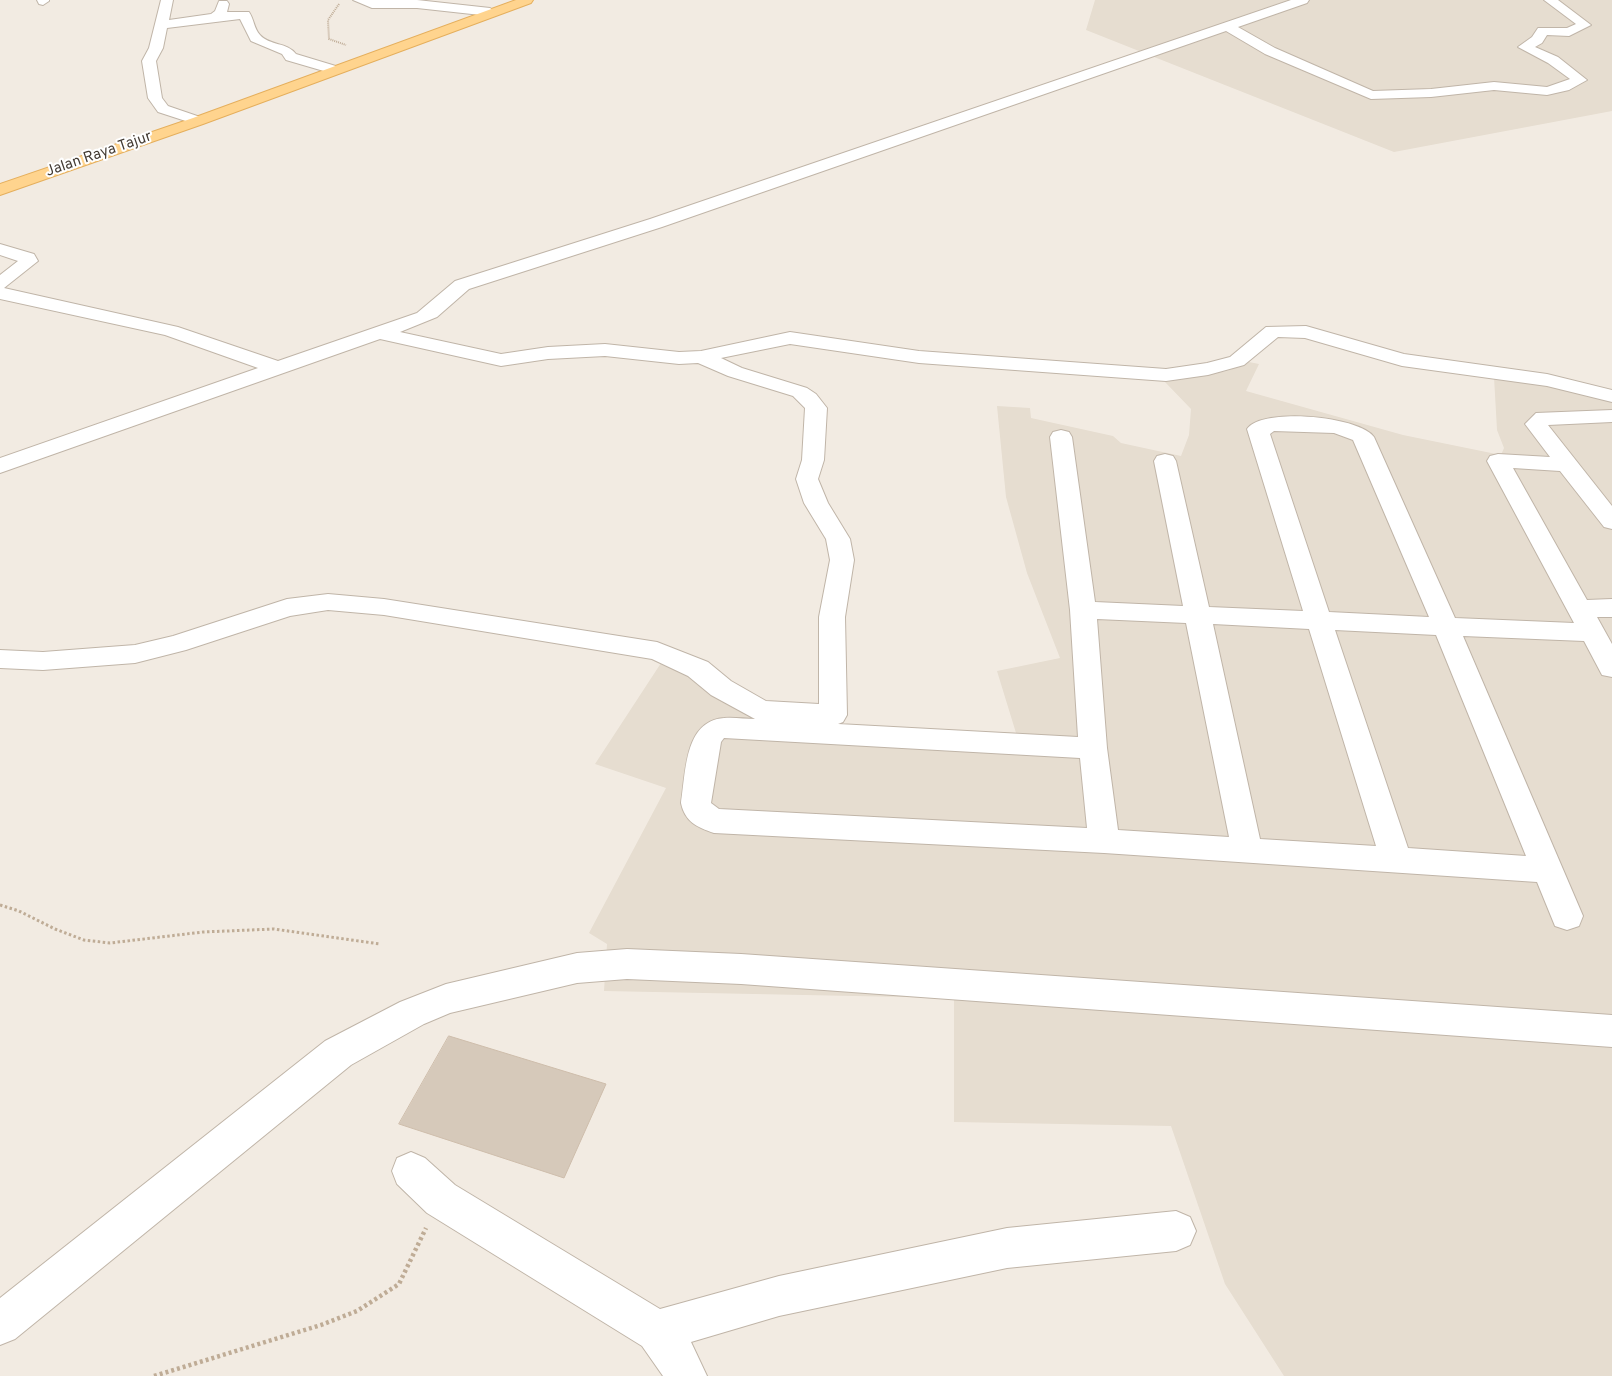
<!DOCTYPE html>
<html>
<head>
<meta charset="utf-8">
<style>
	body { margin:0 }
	canvas { display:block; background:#f2ebe2 }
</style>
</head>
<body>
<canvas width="1612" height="1376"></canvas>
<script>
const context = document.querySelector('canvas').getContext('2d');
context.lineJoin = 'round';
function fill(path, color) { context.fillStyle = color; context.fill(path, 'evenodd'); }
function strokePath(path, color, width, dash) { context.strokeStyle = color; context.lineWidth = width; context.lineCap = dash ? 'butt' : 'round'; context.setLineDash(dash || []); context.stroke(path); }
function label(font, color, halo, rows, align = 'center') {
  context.font = font + ' Overpass,sans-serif'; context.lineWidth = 4; context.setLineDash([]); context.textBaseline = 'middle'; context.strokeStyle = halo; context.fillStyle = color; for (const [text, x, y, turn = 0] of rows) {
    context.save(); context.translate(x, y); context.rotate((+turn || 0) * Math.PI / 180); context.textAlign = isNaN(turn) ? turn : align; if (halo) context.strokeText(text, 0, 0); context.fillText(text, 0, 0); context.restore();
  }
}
fill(new Path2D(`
	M1095,0H1612V111L1394,152L1086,30Z
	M1249,362L1259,364L1246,391L1403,435L1501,455L1504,448L1497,430L1494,377L1593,394L1612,400V1376H1284L1225,1284L1171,1126L954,1122V998L604,991L607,944L589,933L666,788L595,764L663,660L766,723L1016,733L997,671L1060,658L1027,573L1006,497L997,406L1030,408L1031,418L1113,436L1121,443L1181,456L1189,435L1191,409L1165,382L1227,371Z`), '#e6ddd0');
const building = new Path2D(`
	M449,1036L606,1084L564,1178L399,1124Z`);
fill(building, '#d6c9ba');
strokePath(building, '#cebdab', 1);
const minor = new Path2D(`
	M37,0H49V1L43,5L39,4Z
	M161,0H173L169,20L211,14L215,11L219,1H227L229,4L227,12H249C254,19 254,29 260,35C270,46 287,42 296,54L339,67L341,70L334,74L286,60L282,54L251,41L240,19L167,28L163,48L156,61L162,98L168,106L203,118L205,121L198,125L158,112L148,98L142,61L149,48Z
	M353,0H417L490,8L496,12L490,16L417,8H372Z
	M1291,0H1309L1307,3L1238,27L1275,48L1373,91L1431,89L1494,82L1547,87L1570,79L1548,63L1518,47L1532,37L1538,28H1567L1576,24L1544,0H1558L1591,25L1569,36L1547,35L1542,43L1535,47L1558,57L1587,80L1569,90L1547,95L1494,90L1431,97L1371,99L1265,54L1226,31L662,227L469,289L437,317L400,332L501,354L548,347L605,344L679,352L701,351L790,332L919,351L1166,369L1207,363L1230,357L1266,327L1306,326L1404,354L1547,374L1612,390V402L1547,386L1402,366L1305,338L1278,337L1244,365L1208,375L1166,381L919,363L790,344L721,358L742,368L807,388L816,394L827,408L824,460L818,479L828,503L850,539L854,560L845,617L847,715L843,722L838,724L1078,737L1070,610L1050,437L1053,432L1061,430L1069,432L1072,437L1095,602L1183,606L1154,461L1157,456L1165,454L1173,456L1176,461L1209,607L1303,611L1247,429C1262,407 1359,416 1374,437L1455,618L1574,623L1487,461L1490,456L1498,454L1550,457L1525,424L1536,413L1612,410V422L1548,425L1612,506V529L1604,527L1560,471L1513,468L1587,600L1612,599V617H1597L1612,644V677L1602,675L1584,641L1463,636L1583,916L1579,926L1567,930L1555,926L1537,882L1104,853L714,833C697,827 685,822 681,803C686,773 684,721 724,718C734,717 745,719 755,719L711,695L688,676L652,659L384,615L328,610L290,616L186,650L135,663L43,670L0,668V650L43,652L135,645L173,636L287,599L328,594L384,599L657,642L708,662L731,681L766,701L819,704V617L830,560L826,539L804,503L796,479L802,460L805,408L793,396L728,376L698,363L679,364L605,356L548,359L501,366L380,339L0,473V458L258,368L165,335L0,299V275L18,261L0,255V244L34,254L38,261L4,288L178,327L278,361L417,313L455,281L650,219ZM1274,431L1334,433L1353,440L1429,617L1329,612L1270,434ZM1097,619L1186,623L1229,837L1118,830L1107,748ZM1213,624L1309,629L1376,846L1260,839ZM1335,630L1436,635L1526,856L1408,848ZM724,738L1080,758L1087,828L719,809L711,803L721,742Z
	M627,949L741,954L1612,1015V1047L741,984L627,979L577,983L450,1013L424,1024L351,1065L15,1339L0,1345V1298L325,1041L400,1002L446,984L577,953Z
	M411,1152L425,1158L455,1185L660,1309L779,1276L1007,1228L1176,1211L1190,1217L1196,1231L1190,1245L1176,1251L1007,1268L779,1316L691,1342L707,1376H663L642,1346L427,1213L397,1184L392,1171L397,1158Z`);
const major = new Path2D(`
	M516,0H533L531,3L203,124L0,195V184L193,118Z`);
strokePath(minor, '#c0b5a8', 2);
strokePath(major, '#e5af5d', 2);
strokePath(new Path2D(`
	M339,4L328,20L329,39L346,45`), '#bfac96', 2, [1, 1]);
strokePath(new Path2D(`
	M0,905L19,911L55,929L84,940L110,943L203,932L274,929L380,944`), '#bfac96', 3, [2.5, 2.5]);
strokePath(new Path2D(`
	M154,1376L321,1325L357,1311L399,1284L426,1228`), '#bfac96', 4.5, [3, 3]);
fill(minor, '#fff');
fill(major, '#ffd48e');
label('15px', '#433b33', '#fff', [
	["Jalan Raya Tajur",99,155,-19]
]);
</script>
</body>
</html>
